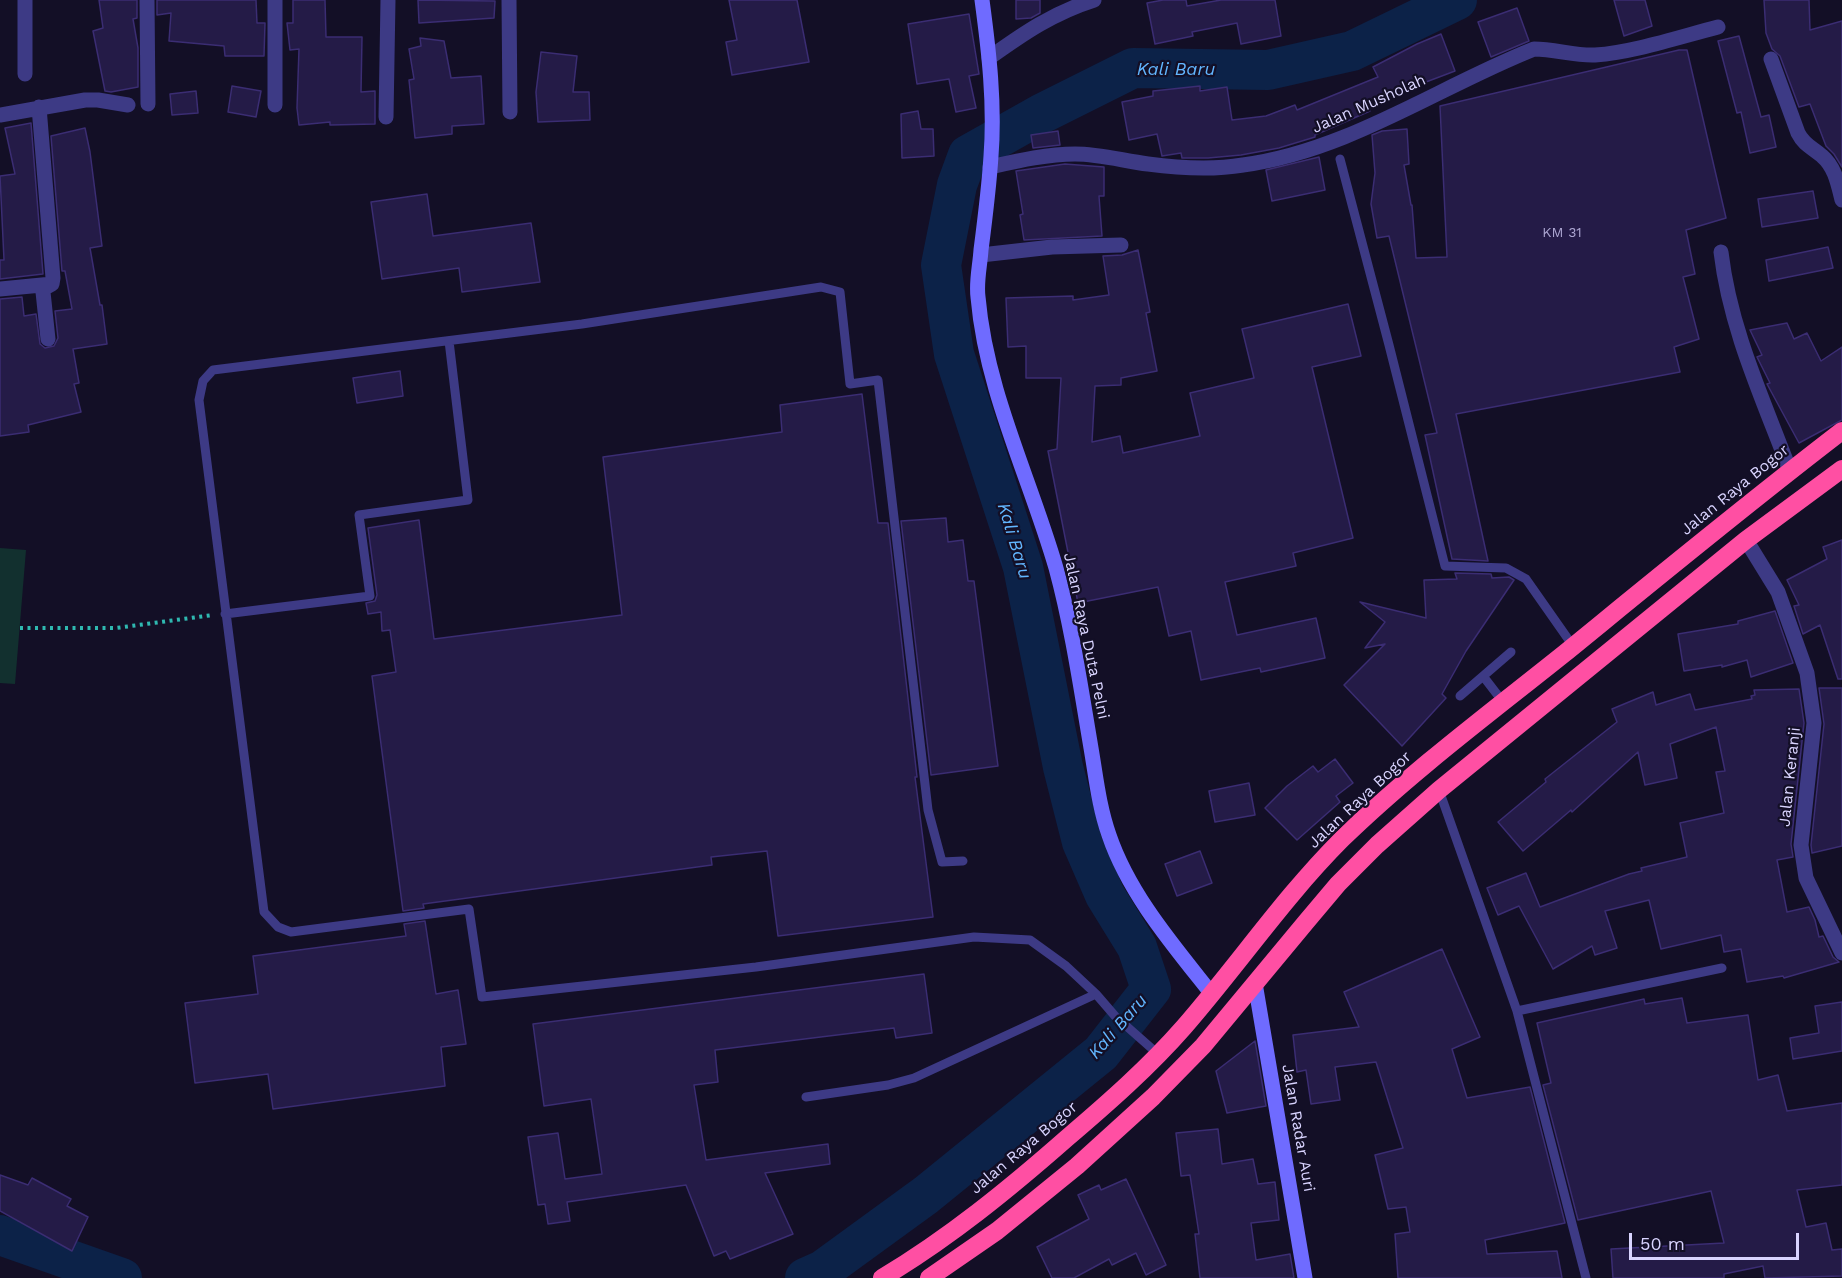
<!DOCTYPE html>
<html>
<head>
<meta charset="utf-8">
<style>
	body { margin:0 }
	#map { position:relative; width:1842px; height:1278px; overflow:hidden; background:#130f26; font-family:"Work Sans",sans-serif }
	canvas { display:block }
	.scale { position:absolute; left:1629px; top:1233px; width:170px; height:27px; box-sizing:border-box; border:3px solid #d9d4ff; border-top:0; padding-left:8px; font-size:18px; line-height:21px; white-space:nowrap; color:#d9d4ff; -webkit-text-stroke:4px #130f26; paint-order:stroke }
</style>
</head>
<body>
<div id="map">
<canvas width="1842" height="1278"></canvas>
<div class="scale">50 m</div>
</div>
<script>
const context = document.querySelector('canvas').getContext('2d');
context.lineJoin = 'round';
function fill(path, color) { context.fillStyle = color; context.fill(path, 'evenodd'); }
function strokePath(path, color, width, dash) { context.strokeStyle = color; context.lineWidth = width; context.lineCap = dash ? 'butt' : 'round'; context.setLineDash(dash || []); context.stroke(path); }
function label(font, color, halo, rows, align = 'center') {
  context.font = font + ' "Work Sans",sans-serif'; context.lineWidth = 4.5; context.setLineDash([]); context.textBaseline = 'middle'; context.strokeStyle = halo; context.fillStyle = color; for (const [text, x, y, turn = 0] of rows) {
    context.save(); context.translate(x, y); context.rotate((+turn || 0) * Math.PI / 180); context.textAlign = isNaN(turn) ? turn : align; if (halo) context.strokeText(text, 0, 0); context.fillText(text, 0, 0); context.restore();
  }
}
fill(new Path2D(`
	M0,548L26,550L15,684L0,683Z`), '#12302f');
strokePath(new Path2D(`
	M0,1235L122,1278
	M805,1278L823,1270L926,1195L1101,1053L1151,989L1137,947L1105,895L1082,842L1063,767L1023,567L954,354L941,265L957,185L968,155L1041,114L1133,68L1268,70L1352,51L1457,0`), '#0c2248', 40);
const building = new Path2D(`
	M99,0H137V18L133,19L138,48V87L111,92L105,91L93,31L103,28Z
	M157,0H256L257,23H265L264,56H225L224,46L169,41L171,13L157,15Z
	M293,0H325L326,37H362L361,92L375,91V124L330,125V122L299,125L297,108L299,49L290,50L287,23H293Z
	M418,0L495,1L494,18L419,23Z
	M729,0H797L809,62L732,75L726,42L737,40Z
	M1016,0H1040V13L1031,18L1016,19Z
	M1163,0H1186L1187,6L1221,0H1275L1281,36L1241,44L1237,23L1192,32L1193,36L1155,44L1147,3Z
	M1614,0H1645L1652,26L1624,36Z
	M1764,0H1809L1810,30L1842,21V167L1834,154L1826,146L1810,104L1799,107L1780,56L1772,49L1766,33Z
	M1517,8L1529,41L1491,57L1478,22Z
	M969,14L979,74L969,76L976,108L956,112L949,79L917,84L908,24Z
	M1441,34L1455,71L1368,104L1370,111L1315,135V137L1279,148L1241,155L1208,158H1182L1181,153L1162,156L1157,134L1129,140L1122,102L1153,96V91L1200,86V91L1227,87L1232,120L1266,116L1295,105L1297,110L1378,77L1373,67L1417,44Z
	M1739,36L1761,117L1769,115L1776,147L1750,153L1741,112L1737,113L1718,41Z
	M420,38L444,41L451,78L481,76L484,124L452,126V134L415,138L409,80L414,79L409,49L421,46Z
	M1679,50H1687L1726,218L1686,230L1695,274L1683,277L1699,339L1674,347L1680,372L1456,414L1488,561L1452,559L1425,435L1437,433L1389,236L1377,238L1371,204L1375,173L1372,135L1382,131L1407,129L1409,164L1404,165L1411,205H1412L1416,258L1447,257L1440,106Z
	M541,52L577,56L573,92H589L590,120L538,122L536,92Z
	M232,86L261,91L256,117L228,112Z
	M196,91L198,113L172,115L170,94Z
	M918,111L921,129H933L934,156L902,158L901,114Z
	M31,123L43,274L0,279V260H4L0,176L15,174L5,128Z
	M85,128L90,152L102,246L90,248L100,305H102L107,344L73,349L79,383L74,384L81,412L28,425L29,432L0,436V299L22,297L24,316L36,314L40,344L45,348L54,346L58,338L55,311L72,309L65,271H62L51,136Z
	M1058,131L1060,145L1033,148L1031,135Z
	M1319,157L1325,190L1272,201L1266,170Z
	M1065,164L1104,167V196H1099L1102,236L1024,240L1020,215L1023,214L1016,171Z
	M1813,191L1818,218L1762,227L1758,199Z
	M427,194L433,236L531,223L540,282L462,292L459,268L382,279L371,202Z
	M1828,247L1833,268L1769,281L1766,260Z
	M1138,250L1150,312L1146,313L1157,371L1121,378V385L1095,386L1092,442L1120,436L1123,453L1200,436L1190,393L1254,378L1242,329L1348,304L1361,356L1312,367L1353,538L1293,553L1296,566L1225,582L1237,635L1316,618L1325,658L1261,672L1260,668L1201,680L1191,631L1169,636L1158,587L1078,603L1048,451L1057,449L1061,378H1026V346L1008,347L1006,298L1073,296V300L1109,295L1103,256L1122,255Z
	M1787,323L1794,339L1807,333L1821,361L1842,347V420L1799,443L1767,384L1770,383L1757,357L1762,355L1750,330Z
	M400,371L403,396L357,403L353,378Z
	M862,394L878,523H888L917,777H915L933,917L778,936L767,851L711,857L712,865L423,904L424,908L403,911L372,676L396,672L390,630L382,631L381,612L368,614L366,603L375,601L377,595L368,528L419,520L434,639L622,615L603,457L782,432L780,405Z
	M946,518L948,542L963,540L968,581H974L998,766L931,775L901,521Z
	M1842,540V679H1838L1820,625L1803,634L1794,606L1799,605L1787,580L1827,559L1823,547Z
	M1455,573L1491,574L1492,578L1509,577L1514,580L1466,651L1442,694L1446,698L1402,746L1344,685L1385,644L1365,648L1385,622L1360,602L1426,618L1424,580L1457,579Z
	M1775,611L1793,663L1751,677L1747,660L1722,667V665L1684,671L1678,634L1738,624V621Z
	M1819,688H1842V846L1812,853L1811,845L1824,724Z
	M1799,689L1804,723L1791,844L1793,857L1777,860L1787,912L1809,907L1815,920L1819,937L1823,936L1833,957L1839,962L1784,978L1783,976L1747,982L1741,949L1724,952L1721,935L1661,949L1649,900L1605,911L1617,948L1595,955L1592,946L1553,969L1519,906L1498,915L1487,888L1526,873L1540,907L1629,874L1642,871L1641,868L1687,857L1680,823L1724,813L1716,772L1725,771L1716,727L1670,744L1677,778L1645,785L1638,752L1572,812L1571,810L1523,851L1498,822L1546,782L1545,779L1617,722L1612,709L1653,692L1656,705L1690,694L1695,710L1752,699L1751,696L1755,695L1754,690Z
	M1335,759L1353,783L1336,796L1340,802L1297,840L1265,808L1287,786L1313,766L1318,772Z
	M1249,783L1255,815L1215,822L1209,791Z
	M1200,851L1212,883L1177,896L1165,864Z
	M425,921L436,994L458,990L466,1044L441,1047L445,1086L273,1109L268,1074L195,1083L185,1003L258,994L253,956L406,936L404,924Z
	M1442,949L1480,1037L1452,1049L1467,1098L1530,1087L1565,1223L1485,1240L1487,1254L1557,1251L1562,1278H1398L1395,1234L1410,1232L1406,1207L1388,1209L1375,1155L1403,1148L1376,1062L1335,1067L1340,1100L1311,1104L1306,1070L1297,1072L1293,1035L1359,1027L1344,992Z
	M924,974L932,1033L896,1038L894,1028L715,1050L718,1082L694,1085L706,1160L828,1144L830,1164L765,1173L793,1234L730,1259L726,1251L714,1256L686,1185L567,1202L570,1221L548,1224L545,1204L538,1205L528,1137L558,1133L565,1179L602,1174L591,1099L544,1106L533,1024Z
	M1682,998L1687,1023L1748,1015L1758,1080L1778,1075L1787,1111L1842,1103V1185L1797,1190L1806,1227L1826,1223L1832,1250L1842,1249V1276L1765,1278L1763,1266L1724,1274V1278H1613L1611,1249L1724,1243L1711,1191L1578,1220L1543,1085L1551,1083L1537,1023L1644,999L1645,1004Z
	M1842,1002V1051L1793,1059L1790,1038L1819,1033L1815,1006Z
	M1255,1041L1266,1106L1227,1113L1216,1071Z
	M1218,1129L1222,1164L1253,1159L1258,1184L1275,1182L1279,1220L1251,1223L1256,1260L1290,1254L1294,1278H1200L1195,1234H1199L1190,1175L1181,1176L1176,1133Z
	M0,1175L28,1185L32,1178L71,1199L67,1206L88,1217L72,1251L0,1211Z
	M1126,1179L1166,1265L1146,1275L1136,1253L1112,1265L1109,1259L1074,1278H1052L1037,1247L1089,1219L1078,1195L1099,1185L1101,1190Z`);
fill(building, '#241b47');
strokePath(building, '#3b2d73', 1.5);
strokePath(new Path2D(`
	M20,628H116L213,615`), '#2fb8b0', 4, [3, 4.5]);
strokePath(new Path2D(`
	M1340,159L1389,345L1445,566L1506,568L1526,579L1573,646
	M225,614L370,596L359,515L468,500L449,341
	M1483,676L1503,702
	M1460,696L1511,652
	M1439,790L1517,1011L1586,1278
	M963,861L942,862L928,810L878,380L850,384L840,292L821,287L582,324L213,370L203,381L199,400L264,912L278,927L291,932L469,909L482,997L756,967L974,937L1030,940L1066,966L1096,994L1115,1016L1158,1054
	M1517,1011L1722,968
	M806,1097L888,1085L914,1078L1096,994`), '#3d3a85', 9);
strokePath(new Path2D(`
	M25,0V74
	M147,0L148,104
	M509,0L510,112
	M989,58C1024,33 1053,13 1094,0
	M1771,59L1798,133C1804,145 1813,148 1822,156C1835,167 1838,184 1842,200
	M275,105V0
	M39,107L53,278L52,284L43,289V292L48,339
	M0,115L85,100H98L128,105
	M386,117L388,0
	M990,167C1017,161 1047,154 1075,154C1100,154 1124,161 1148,164C1178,168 1213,170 1243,165C1348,151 1438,87 1534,49C1555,49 1575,56 1595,55C1635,52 1679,37 1718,27
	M1721,252C1730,329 1763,399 1790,471
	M981,255L1052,247L1121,245
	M0,289L52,284
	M1746,540L1778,592L1807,673L1814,723L1801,845L1806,878L1842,953`), '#3d3a85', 15);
strokePath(new Path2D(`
	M982,0C989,52 995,104 991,156C989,188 985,219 981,250C980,266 976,281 978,297C986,391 1030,478 1056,568C1072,627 1081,689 1091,748C1096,777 1099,807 1109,835C1129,894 1173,945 1211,993
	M1255,983L1305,1278`), '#6f6bff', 15);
strokePath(new Path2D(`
	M882,1278C949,1238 1009,1189 1067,1138C1108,1103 1149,1067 1184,1027C1238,965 1284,897 1342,839C1411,772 1490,713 1565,653C1657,578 1748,503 1842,431
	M929,1278L997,1231L1077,1166L1153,1097L1203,1046L1306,922L1338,884L1377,845L1439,790L1746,540L1842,469`), '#ff4fa3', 18);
label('14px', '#aca6d1', null, [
	["KM 31",1562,233]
]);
label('16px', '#d9d4ff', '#130f26', [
	["Jalan Musholah",1369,104,-24],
	["Jalan Raya Bogor",1735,490,-39],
	["Jalan Raya Duta Pelni",1086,636,78],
	["Jalan Keranji",1790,777,-84],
	["Jalan Raya Bogor",1360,800,-43],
	["Jalan Radar Auri",1298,1128,80],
	["Jalan Raya Bogor",1024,1148,-40]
]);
label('italic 18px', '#62b6ff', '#130f26', [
	["Kali Baru",1176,70],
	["Kali Baru",1014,541,73],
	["Kali Baru",1118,1027,-49]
]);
</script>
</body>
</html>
